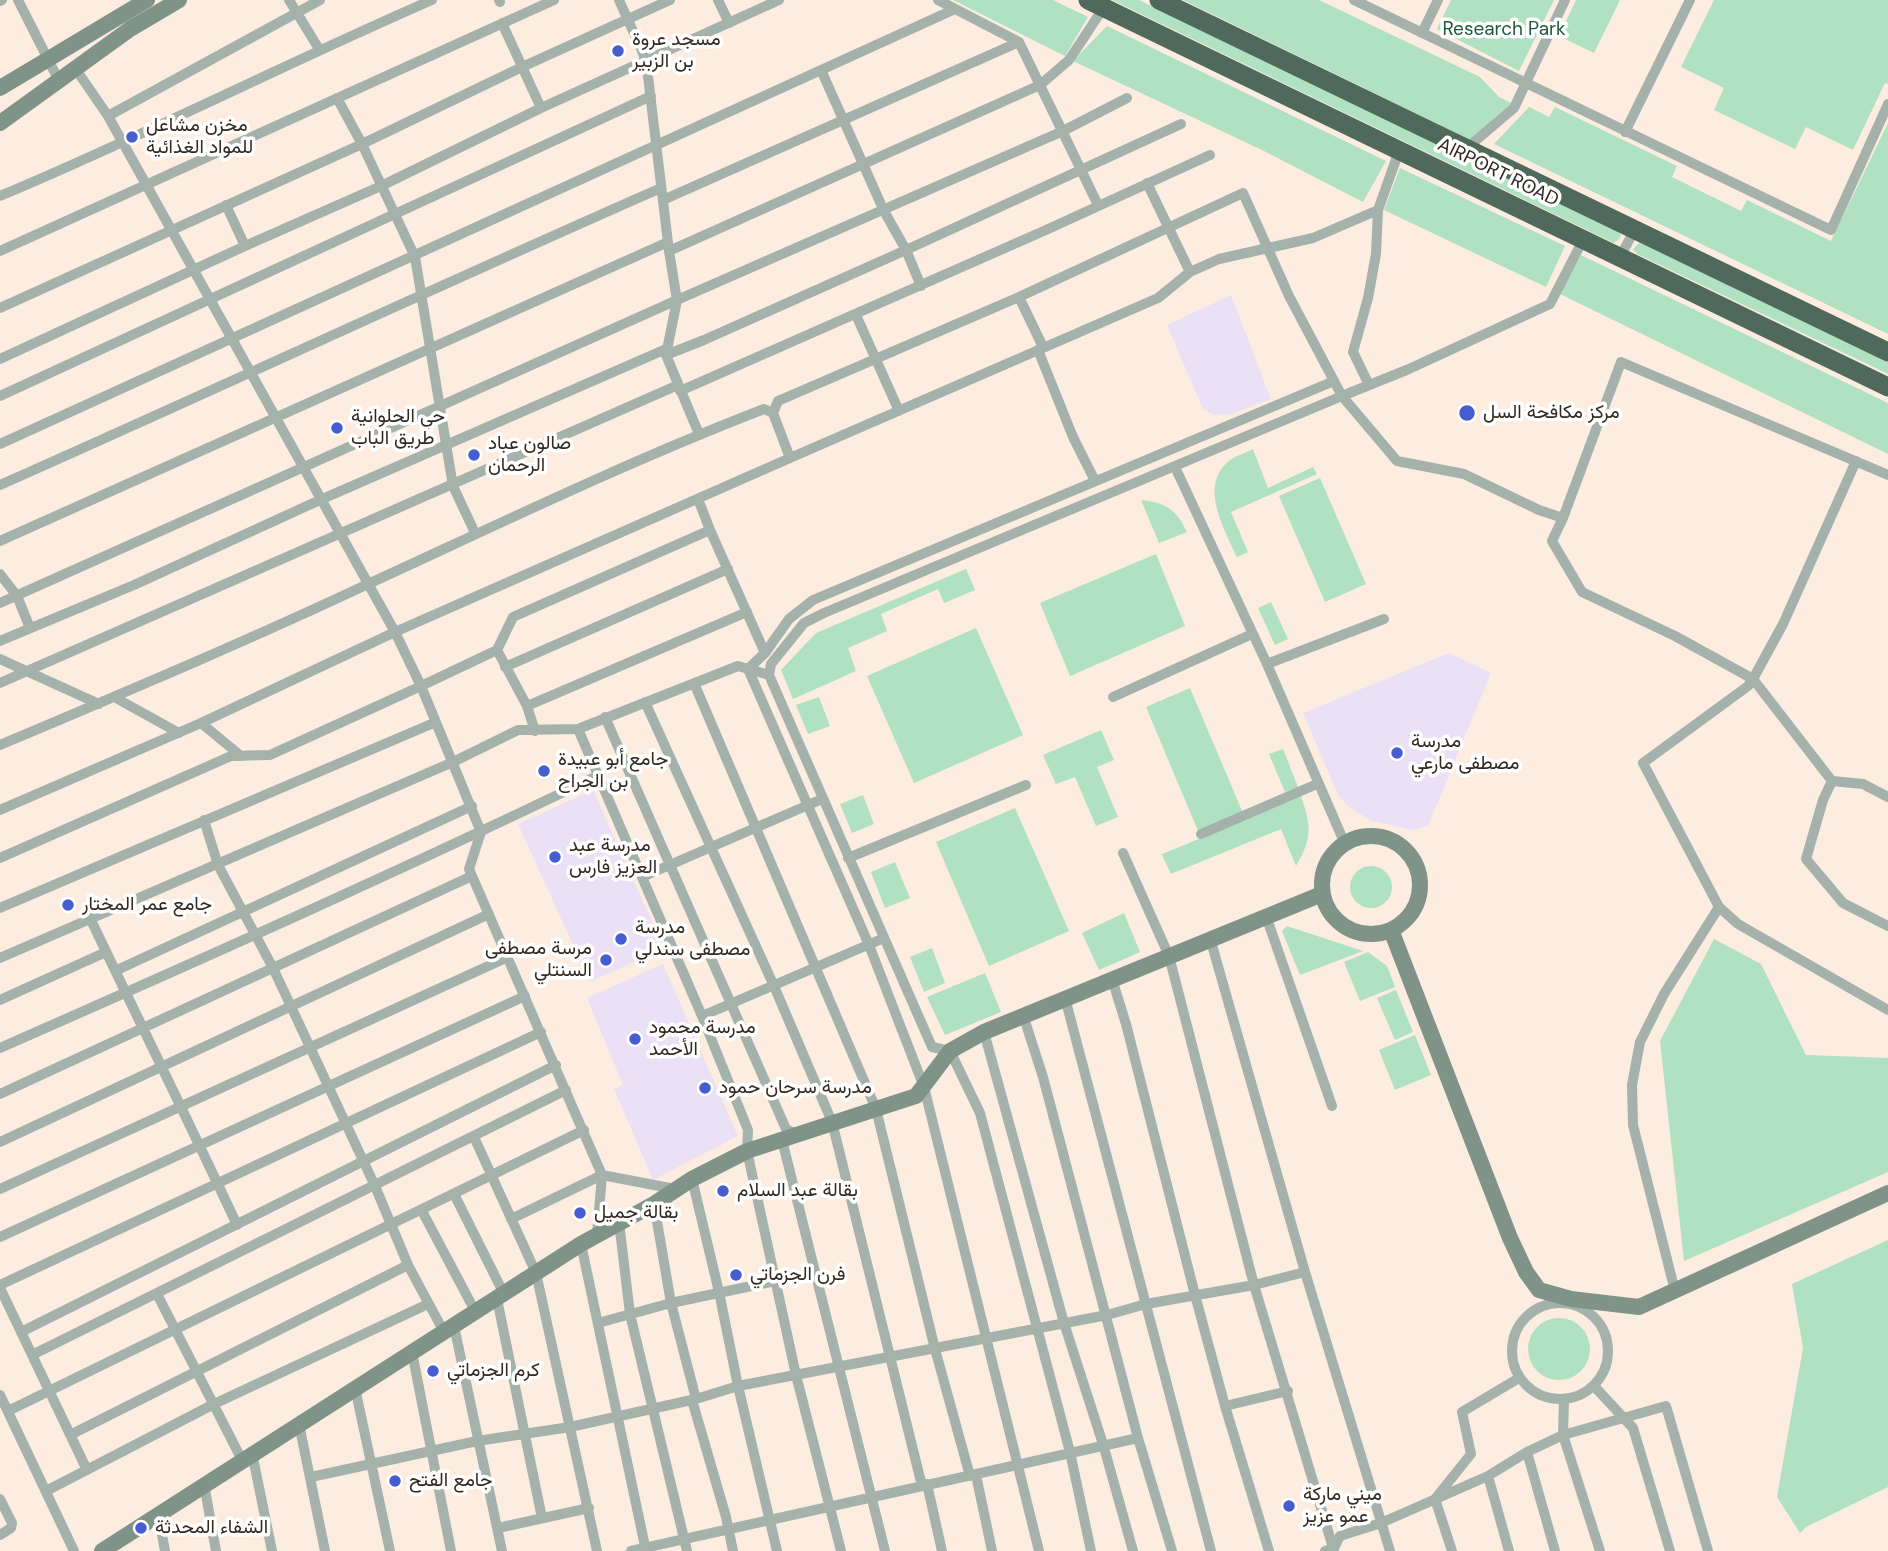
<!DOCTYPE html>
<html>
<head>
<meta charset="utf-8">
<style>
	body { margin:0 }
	canvas { display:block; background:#fcede0 }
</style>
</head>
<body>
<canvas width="1888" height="1551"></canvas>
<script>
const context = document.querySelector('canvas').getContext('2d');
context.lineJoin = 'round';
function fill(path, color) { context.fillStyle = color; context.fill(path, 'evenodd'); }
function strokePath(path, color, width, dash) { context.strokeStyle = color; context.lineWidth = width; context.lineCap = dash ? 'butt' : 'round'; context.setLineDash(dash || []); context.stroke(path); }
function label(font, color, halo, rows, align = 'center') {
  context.font = font + ' "DM Sans",Vazirmatn,sans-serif'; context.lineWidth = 7; context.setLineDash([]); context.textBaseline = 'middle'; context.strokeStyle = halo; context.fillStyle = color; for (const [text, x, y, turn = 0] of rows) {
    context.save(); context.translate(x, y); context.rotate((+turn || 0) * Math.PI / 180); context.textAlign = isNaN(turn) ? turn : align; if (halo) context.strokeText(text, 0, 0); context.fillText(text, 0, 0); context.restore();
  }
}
fill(new Path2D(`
	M1231,295L1271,399L1231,414L1214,415L1203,409L1167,325Z
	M1449,653L1491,673L1428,826L1413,830L1372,821L1349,807L1338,795L1303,713Z
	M593,790L664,948L590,982L518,824Z
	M663,964L738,1136L653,1180L614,1089L623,1085L587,998Z`), '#ebe1f6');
fill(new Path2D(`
	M953,0H1053L1088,17L1065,56Z
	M1112,0H1139L1617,230L1621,235L1620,238L1614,243Z
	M1183,0H1319L1480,77L1499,97L1515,105L1471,140Z
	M1451,0H1554L1519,71L1437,29Z
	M1576,0H1620L1594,53L1559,36Z
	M1714,0H1888V84L1885,83L1853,150L1806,127L1795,149L1714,110L1724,88L1681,67Z
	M1107,26L1386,161L1363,202L1262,150L1073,61Z
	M1529,107L1549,117L1555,107L1677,166L1672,177L1741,211L1747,200L1831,241L1888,123V334L1494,144Z
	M1400,168L1565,246L1546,287L1384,210Z
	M1640,242L1888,361V374L1637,254L1633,249Z
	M1581,255L1888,403V454L1560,294Z
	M1253,449L1268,488L1313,467L1317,474L1231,512L1248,552L1237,557C1225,530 1198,486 1229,461C1235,456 1246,453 1253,449Z
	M1320,478L1366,584L1325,602L1279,496Z
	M1141,500C1166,503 1176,509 1187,532L1159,543Z
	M1156,554L1185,626L1070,676L1040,603Z
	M966,569L975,590L944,603L938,589L881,614L887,631L848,648L856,671L793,699L781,670L816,633Z
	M1271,602L1288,639L1275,645L1258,608Z
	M976,628L1023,735L914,783L867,676Z
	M1190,688L1245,818L1301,796C1311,826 1313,837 1296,866L1281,829L1171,874L1162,855H1160L1201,838L1146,707Z
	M819,697L830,726L808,734L796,705Z
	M1101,730L1114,760L1097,767L1118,817L1096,826L1075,777L1056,784L1043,755Z
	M1283,749L1298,787L1285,792L1269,754Z
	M863,795L874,824L852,833L840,804Z
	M1015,808L1069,931L989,966L936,842Z
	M895,862L910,898L885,908L871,872Z
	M1350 887a21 21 0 1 1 42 0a21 21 0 1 1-42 0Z
	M1124,913L1140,952L1099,970L1082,933Z
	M1287,926L1363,951L1300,975L1282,931Z
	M1714,939L1761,964L1806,1055L1888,1058V1172L1684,1261L1660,1041Z
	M932,948L945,983L924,992L910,957Z
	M1368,952L1387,966L1395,987L1360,1001L1344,962Z
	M985,973L1001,1012L945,1035L927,997Z
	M1396,990L1413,1032L1395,1040L1377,998Z
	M1415,1035L1431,1075L1395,1090L1379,1050Z
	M1888,1240V1487L1806,1527L1800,1533L1777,1497L1803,1348L1792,1284Z
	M1528 1349a31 31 0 1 1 62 0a31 31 0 1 1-62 0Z`), '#afe1c2');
strokePath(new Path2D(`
	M18,0L58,79
	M289,0L319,49
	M499,0L500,2
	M619,0L646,60L669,251L677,300L666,355L699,434
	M718,0L729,23
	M938,0L1019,42L1098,205
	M1354,0L1831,230L1888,104
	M0,1L2,0
	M502,23L541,108
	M1422,33L1438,0
	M75,68L108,116L395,632L421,686L481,832L469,869L602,1175L597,1235
	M821,70L884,211L906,250L921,286
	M337,98L362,144L415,257L453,486L475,533
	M108,116L320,0
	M1625,132L1690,0
	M1467,148L1514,108L1565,0
	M1147,183L1190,272
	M0,196C146,135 287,63 432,0
	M663,200L1019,42
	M226,205L245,246
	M0,251L554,0
	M669,251L1040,85L1069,60L1104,7
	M1620,257L1635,229
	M1019,297L1043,347
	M0,308L362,144L522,67L670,0
	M856,315L899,411
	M1038,350L1073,437L1095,481
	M666,355L704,340L906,250L1181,124
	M0,359L245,246L381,186L541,108L779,0
	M1369,385L1353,352L1368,298L1376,254L1378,210L1399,151
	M680,391L1046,230L1210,155
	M0,396L651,96
	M773,413L790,458
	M0,444C318,299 636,153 955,9
	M1856,461L1783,624L1753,679L1748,686L1643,763L1719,907L1738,924L1888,1010
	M1175,467L1267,664L1345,844
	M1888,475L1621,362L1563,518L1552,541L1582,592L1675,636L1753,679L1832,781L1863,784L1888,797
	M0,485C221,387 440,285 661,188
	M698,499L710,530L765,653
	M0,541L668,242
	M0,574L17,596L30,628
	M0,603L677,300L1063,131L1127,98
	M0,641L134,585L320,500L666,349
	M497,650L527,706L535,731
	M0,659L99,704
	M1267,664L1384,619
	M505,667L728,569
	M0,683L678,385
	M694,683L876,1109L935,1349L970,1476
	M114,697L179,733
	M1113,697L1252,634
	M645,702L774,986L832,1122L922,1486
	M527,706L747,612
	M605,717L786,1129L798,1135
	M201,723L241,756
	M578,729L702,1016L748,1130L747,1151L796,1375L841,1551
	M0,745C123,693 247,641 368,584C499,524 629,461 764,409L773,413L778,401L1019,297L1243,193L1289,296L1342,396L1409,369L1550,304L1583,240
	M1832,781L1823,800L1806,859L1843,903L1888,926
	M0,810L201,723L395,632L790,458L1158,298L1190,272L1219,259L1313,238L1378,210
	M204,820L218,865L273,968L375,1186L408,1265L444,1332
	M1201,834L1317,784
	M1123,853L1169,956L1254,1285L1334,1551
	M0,858L231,756L270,755L421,686L497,650L513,617L710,530
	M848,858L1026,785
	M642,877L822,799
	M0,908L436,722
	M1266,916L1332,1106
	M90,918C139,1021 189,1122 237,1225
	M0,958L453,762L518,730L578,729L738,666L769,675
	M117,970L472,806
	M1112,979L1126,1024L1195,1295L1225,1406L1269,1551
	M1065,998L1211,1551
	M0,1000L106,952
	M1023,1015L1043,1077L1138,1438L1172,1551
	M702,1016L884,938
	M984,1032L1064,1323L1103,1444L1133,1551
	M0,1048C200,960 400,871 597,776
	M0,1094L472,876
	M474,1137L536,1273L597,1551
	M782,1140L885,1551
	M0,1142L489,914
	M692,1179L719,1292L738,1386L777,1551
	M0,1189L508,957
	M454,1194L504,1294
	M654,1204L671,1303L696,1399
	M422,1211L475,1311
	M511,1219L602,1175L675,1189
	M619,1222L630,1314L687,1551
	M0,1237L525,996
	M581,1244L646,1551
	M1305,1272L1390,1551
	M0,1285L541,1032
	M0,1288L87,1470
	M1675,1291L1633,1125L1632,1085L1640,1042L1664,994L1719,907
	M157,1294L242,1460
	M497,1299L542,1518
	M1512 1351a48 48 0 1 1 96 0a48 48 0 1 1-96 0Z
	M598,1323L671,1303L775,1281
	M454,1326L502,1551
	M21,1332L556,1065
	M412,1352L451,1551
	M32,1355L566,1090
	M1594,1386L1633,1428L1670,1551
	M355,1388L390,1551
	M0,1395L74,1551
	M1564,1399L1563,1435L1600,1551
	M692,1400L726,1517L733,1551
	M1225,1406L1288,1391
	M8,1411L584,1130
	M299,1424L325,1551
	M70,1435L408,1265
	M1527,1452L1555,1551
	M252,1453L272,1551
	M976,1475L992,1551
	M1488,1476L1509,1551
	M311,1477L477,1441L570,1427L696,1399L738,1386L1107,1315L1146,1304L1254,1285L1305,1272L1210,938
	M204,1484L216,1551
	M927,1484L942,1551
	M46,1491L214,1404L428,1304
	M0,1499L12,1523L11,1528L0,1535
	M158,1513L165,1551
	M498,1528L589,1508
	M631,1551L1138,1438
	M1039,1551L924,1087L869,945L748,669L765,653L789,619L813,600L1334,381
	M1091,1551L1070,1452L980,1113L950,1051L932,1047L769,675L771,664L804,623L824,613L1342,396L1397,461L1464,474L1539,510L1563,518
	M1325,1551L1334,1548L1340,1536L1381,1523L1488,1476L1527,1452L1563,1435L1666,1406L1708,1551
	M1452,1551L1435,1499L1471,1454L1462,1412L1519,1378`), '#a5b2ab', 10);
strokePath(new Path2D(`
	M0,88L147,0
	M0,123L130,29L179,0
	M1322 885a49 49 0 1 1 98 0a49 49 0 1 1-98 0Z
	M1391,930L1510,1238L1526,1272L1539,1290L1571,1299L1639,1307L1888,1193
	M102,1551L581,1244L654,1204L692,1179L747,1151L916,1096L950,1051L984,1032L1322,894`), '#809389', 16);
strokePath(new Path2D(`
	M1088,0L1888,387
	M1159,0L1888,352`), '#4f6a5d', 19);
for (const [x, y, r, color] of [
	[618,51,7,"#455dd1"],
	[132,137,7,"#455dd1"],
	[1467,413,9,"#455dd1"],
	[337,428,7,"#455dd1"],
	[474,455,7,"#455dd1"],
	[1397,753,7,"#455dd1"],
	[544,771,7,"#455dd1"],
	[555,857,7,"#455dd1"],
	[68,905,7,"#455dd1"],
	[621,939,7,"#455dd1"],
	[606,960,7,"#455dd1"],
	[635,1039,7,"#455dd1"],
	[705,1088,7,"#455dd1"],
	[723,1191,7,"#455dd1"],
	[580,1213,7,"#455dd1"],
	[736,1275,7,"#455dd1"],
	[433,1371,7,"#455dd1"],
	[395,1481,7,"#455dd1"],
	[1289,1506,7,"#455dd1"],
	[141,1528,7,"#455dd1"]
]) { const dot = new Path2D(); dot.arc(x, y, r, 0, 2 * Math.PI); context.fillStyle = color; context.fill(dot); strokePath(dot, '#fff', 2.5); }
label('19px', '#1f593b', '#fff', [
	["Research Park",1504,30]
]);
label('19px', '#312820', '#fff', [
	["مسجد عروة",632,40],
	["بن الزبير",632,62],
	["مخزن مشاعل",146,126],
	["للمواد الغذائية",146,148],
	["مركز مكافحة السل",1483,413],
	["حي الحلوانية",351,417],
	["طريق الباب",351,439],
	["صالون عباد",488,444],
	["الرحمان",488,466],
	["مدرسة",1411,742],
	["مصطفى مارعي",1411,764],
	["جامع أبو عبيدة",558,760],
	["بن الجراح",558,782],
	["مدرسة عبد",569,846],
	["العزيز فارس",569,868],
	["جامع عمر المختار",82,905],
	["مدرسة",635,928],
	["مصطفى سندلي",635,950],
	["مرسة مصطفى",592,949,"right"],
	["السنتلي",592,971,"right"],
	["مدرسة محمود",649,1028],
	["الأحمد",649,1050],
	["مدرسة سرحان حمود",719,1088],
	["بقالة عبد السلام",737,1191],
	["بقالة جميل",594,1213],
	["فرن الجزماتي",750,1275],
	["كرم الجزماتي",447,1371],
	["جامع الفتح",409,1481],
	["ميني ماركة",1303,1495],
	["عمو عزيز",1303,1517],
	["الشفاء المحدثة",155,1528]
], 'left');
label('19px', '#312820', '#fff', [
	["AIRPORT ROAD",1498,173,26]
]);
</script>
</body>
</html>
